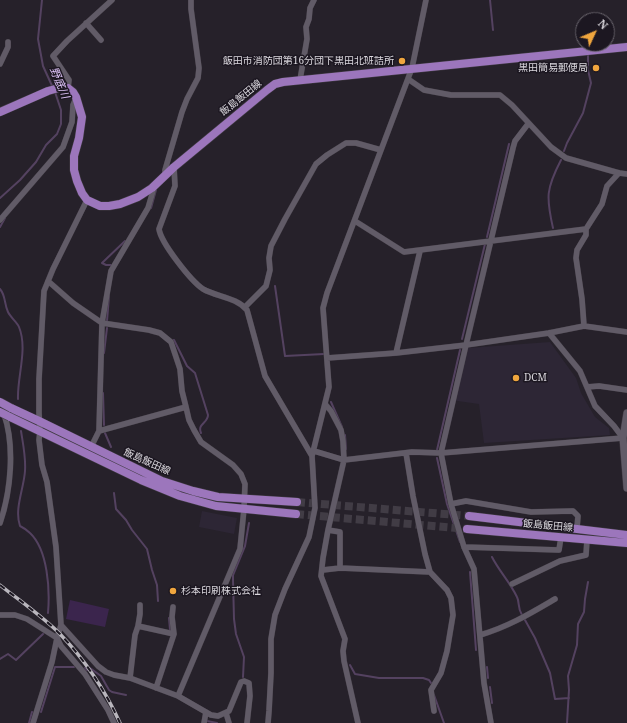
<!DOCTYPE html>
<html>
<head>
<meta charset="utf-8">
<style>
	body { margin:0 }
	#map { position:relative; width:627px; height:723px; overflow:hidden; background:#26212a; font-family:"Noto Serif",serif }
	canvas { display:block }
	.north { position:absolute; left:575px; top:12px; width:40px; height:40px; box-sizing:border-box; background:#1c1721; border:1px solid #68646c; border-radius:50%; rotate:46deg; font-size:11px; font-weight:700; line-height:16px; text-align:center; color:#dad7dd }
	.north::after { content:''; display:block; margin:auto; width:14px; height:18px; background:#f0a63e; clip-path:polygon(50% 0,100% 100%,50% 72%,0 100%) }
</style>
</head>
<body>
<div id="map">
<canvas width="627" height="723"></canvas>
<div class="north">N</div>
</div>
<script>
const context = document.querySelector('canvas').getContext('2d');
context.lineJoin = 'round';
function fill(path, color) { context.fillStyle = color; context.fill(path, 'evenodd'); }
function strokePath(path, color, width, dash) { context.strokeStyle = color; context.lineWidth = width; context.lineCap = dash ? 'butt' : 'round'; context.setLineDash(dash || []); context.stroke(path); }
function label(font, color, halo, rows, align = 'center') {
  context.font = font + ' "Noto Serif","Noto Sans JP",serif'; context.lineWidth = 3; context.setLineDash([]); context.textBaseline = 'middle'; context.strokeStyle = halo; context.fillStyle = color; for (const [text, x, y, turn = 0] of rows) {
    context.save(); context.translate(x, y); context.rotate((+turn || 0) * Math.PI / 180); context.textAlign = isNaN(turn) ? turn : align; if (halo) context.strokeText(text, 0, 0); context.fillText(text, 0, 0); context.restore();
  }
}
fill(new Path2D(`
	M550,342L576,378L581,393L595,417L609,428L610,435L484,443L479,404L451,400L468,348Z
	M202,511L237,518L234,534L199,527Z`), '#2d2635');
fill(new Path2D(`
	M70,600L109,609L105,627L66,619Z`), '#3b254d');
strokePath(new Path2D(`
	M42,0L38,39L43,66L53,88
	M490,0L493,30
	M564,151L567,143L583,113L591,83L588,70V54
	M0,198L20,180L36,162L46,145L57,134L61,124V110L55,92
	M151,208L156,190
	M0,227L5,218
	M553,228C546,197 546,189 561,160
	M487,237L509,144
	M111,265H106L102,263L125,241
	M275,286L285,356L324,354
	M0,289C6,296 4,304 8,312C11,318 17,322 19,327C28,349 17,377 18,399
	M107,321L109,296
	M462,339L485,244
	M174,340L187,366L195,373L208,415C208,423 197,424 201,433
	M104,353L107,328
	M103,393L104,425
	M331,402L342,427
	M21,431C23,444 26,457 25,471C24,488 14,509 20,526C24,528 27,530 30,533C48,550 50,590 48,613
	M105,433L111,447
	M345,435L346,449
	M437,450L460,350
	M437,458L447,504L460,542
	M114,493L116,509L126,520L132,530L147,549L152,570L157,585L158,601
	M492,557C499,571 510,582 517,597C520,603 517,607 522,615
	M470,572L476,650
	M169,618L170,630
	M525,620L535,638L550,673L555,699L569,698
	M0,659L8,654L16,660L43,634
	M350,665L355,674L379,678H423L429,680L431,683
	M487,667L488,678
	M85,668L87,670
	M90,668L101,676L109,690L112,692L126,695
	M243,677L244,657L236,634L234,619L233,580V575L245,546L249,523
	M490,687L492,703
	M434,695L444,723
	M41,712L55,667H74
	M207,721L217,723
	M29,723L32,712
	M567,723L569,690L568,676L577,645L578,624L584,612L585,599L588,582`), '#544260', 2);
strokePath(new Path2D(`
	M297,502L469,516
	M296,514L467,529`), '#413c45', 8, [8, 4]);
const minor = new Path2D(`
	M86,23L101,40
	M0,64L8,47V42
	M408,79L424,90L451,95H500L512,105L551,147L566,158L619,173L627,174
	M300,80L307,39L306,27L309,19L310,8L314,0
	M68,88L69,80L53,56L67,41L112,0
	M174,167L175,186L159,229C161,243 191,281 203,289C217,297 236,297 247,310L265,376L312,456
	M165,175V170L182,112L187,99L198,78L199,68L191,9V0
	M0,220L63,147L72,122L73,105L76,98
	M355,221L404,252L586,229
	M48,281L73,303L102,323L149,330L160,333L171,342L180,369L182,391L186,407L189,420L194,430L201,442L233,465L241,474L245,484L244,509L240,549L178,696
	M245,307L266,286L270,270L269,258L271,246L285,219L316,164L327,155L346,143H356L381,150
	M584,326L582,299L576,258L577,250L586,235V229L602,204L607,186L619,173
	M549,333L580,371L595,406L614,426L623,438
	M396,353L420,251
	M327,358L396,353L466,345L549,333L584,326L627,332
	M587,387L599,386L627,390
	M325,404L331,411L341,430L343,441L344,460L328,530L323,558L321,576L345,639L343,651L344,661L358,723
	M99,431L186,407
	M91,447L99,431L102,323L111,271L148,208L153,191L152,188
	M314,451L344,460L412,452L441,453L623,438
	M406,453L413,496L425,554L430,572L447,590L451,598L453,615L447,651L441,673L431,690L434,711
	M451,504L466,501L531,512L573,511L578,516L577,528
	M0,523C11,491 15,446 4,414
	M328,530L340,532V568
	M464,547L559,550L561,537
	M323,570L340,568L430,572
	M512,584L560,561L586,555L587,540
	M0,615H15L27,619L57,638L61,646L85,674L108,710L114,723
	M61,625L98,666L106,672L114,675L130,678L178,696L211,715L218,716L229,711L241,682L244,681L249,683L250,696L247,723
	M138,626L140,614V605
	M480,635C508,627 531,613 555,599
	M130,678L135,635L138,626L174,634
	M156,688L174,634L172,617L173,607
	M226,713L229,723
	M33,723L52,662L57,638L61,625L56,547L47,482L42,465L39,440L40,431L39,413V379L44,291L53,269L87,200
	M204,723L206,712
	M268,723L269,711L271,673V639L275,615L285,589L309,537L315,508L312,456L329,387L323,308L327,293L412,68L426,0
	M491,723L484,683L474,569L464,547L451,504L441,453L466,345L513,148L515,141L528,124`);
const tertiary = new Path2D(`
	M627,413L623,438L627,488`);
const primary = new Path2D(`
	M0,112L48,91L62,87L68,88L73,92L76,97L82,117L79,138L74,156V170L77,181L82,193L87,200L100,206H109L120,204L138,197L152,188L174,167L267,90L275,84L283,82L627,47
	M11,408L39,421L162,481L193,491L218,497L297,502
	M10,417L141,480L180,496L216,506L296,514
	M469,516L627,535
	M467,529L627,543`);
strokePath(minor, '#403b43', 6);
strokePath(tertiary, '#403b43', 8);
strokePath(primary, '#403b43', 9);
strokePath(minor, '#615b67', 5.5);
strokePath(tertiary, '#615b67', 7);
strokePath(primary, '#9c76bc', 8);
const rail = new Path2D(`
	M0,585C20,601 42,616 60,634C85,660 105,690 120,723`);
strokePath(rail, '#b9b6bd', 3.5);
strokePath(rail, '#1c1721', 2, [6]);
const primaryBridge = new Path2D(`
	M0,402L11,408
	M0,412L10,417`);
strokePath(primaryBridge, '#403b43', 9, []);
strokePath(primaryBridge, '#9c76bc', 8);
for (const [x, y, r, color] of [
	[402,61,4,"#f0a63e"],
	[596,68,4,"#f0a63e"],
	[516,378,4,"#f0a63e"],
	[173,591,4,"#f0a63e"]
]) { const dot = new Path2D(); dot.arc(x, y, r, 0, 2 * Math.PI); context.fillStyle = color; context.fill(dot); strokePath(dot, '#1c1721', 1.5); }
label('10px', '#dad7dd', '#1c1721', [
	["飯田市消防団第16分団下黒田北班詰所",394,61],
	["黒田簡易郵便局",588,68],
	["DCM",524,378,"left"],
	["杉本印刷株式会社",181,591,"left"]
], 'right');
label('10px', '#dad7dd', '#1c1721', [
	["飯島飯田線",241,98,-39],
	["飯島飯田線",147,462,24],
	["飯島飯田線",548,526,5]
]);
label('italic 11px', '#dcc1f6', '#1c1721', [
	["野底川",59,83,67]
]);
</script>
</body>
</html>
